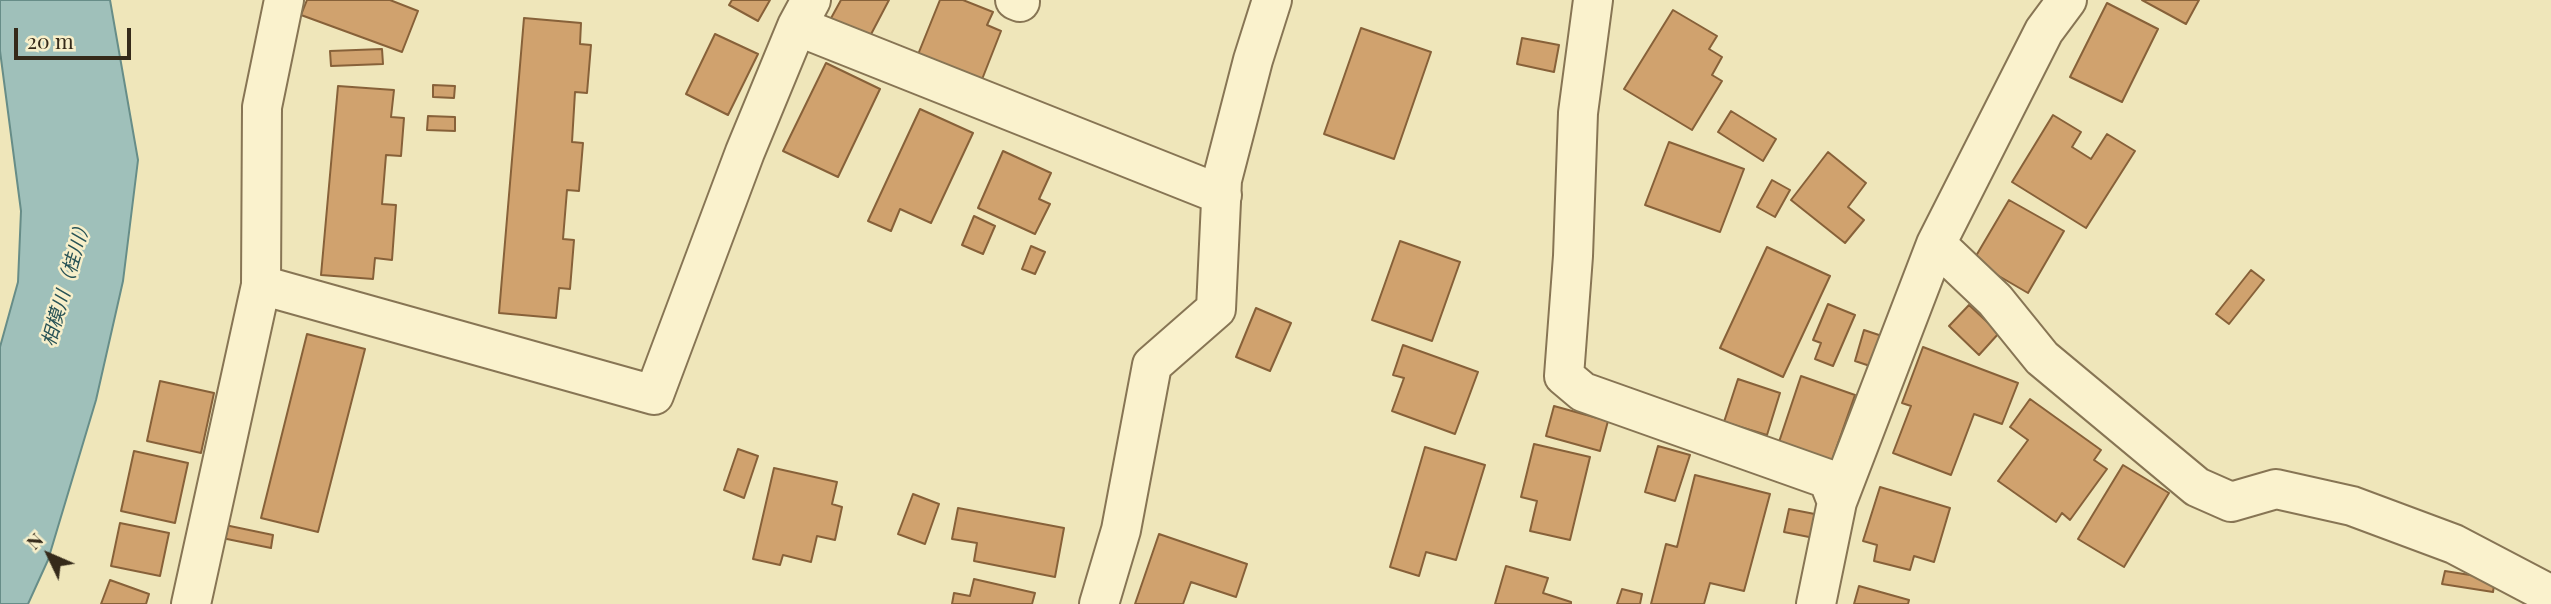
<!DOCTYPE html>
<html>
<head>
<meta charset="utf-8">
<style>
	body { margin:0 }
	#map { position:relative; width:2551px; height:604px; overflow:hidden; background:#efe6ba; font-family:"Playfair Display",serif }
	canvas { display:block }
	.north { position:absolute; left:14px; top:520px; width:70px; height:70px; -webkit-text-stroke:5px #f7efca; paint-order:stroke; rotate:314deg; font-size:19px; font-weight:700; line-height:28px; text-align:center; color:#352a1a }
	.north::after { content:''; display:block; margin:auto; width:24px; height:32px; background:#352a1a; clip-path:polygon(50% 0,100% 100%,50% 72%,0 100%) }
	.scale { position:absolute; left:14px; top:28px; width:117px; height:32px; box-sizing:border-box; border:4px solid #352a1a; border-top:0; padding-left:9px; font-size:21px; line-height:24px; white-space:nowrap; color:#352a1a; -webkit-text-stroke:5px #f7efca; paint-order:stroke }
</style>
</head>
<body>
<div id="map">
<canvas width="2551" height="604"></canvas>
<div class="north">N</div>
<div class="scale">20 m</div>
</div>
<script>
const context = document.querySelector('canvas').getContext('2d');
context.lineJoin = 'round';
function fill(path, color) { context.fillStyle = color; context.fill(path, 'evenodd'); }
function strokePath(path, color, width, dash) { context.strokeStyle = color; context.lineWidth = width; context.lineCap = dash ? 'butt' : 'round'; context.setLineDash(dash || []); context.stroke(path); }
function label(font, color, halo, rows, align = 'center') {
  context.font = font + ' "Playfair Display","Noto Sans JP",serif'; context.lineWidth = 5; context.setLineDash([]); context.textBaseline = 'middle'; context.strokeStyle = halo; context.fillStyle = color; for (const [text, x, y, turn = 0] of rows) {
    context.save(); context.translate(x, y); context.rotate((+turn || 0) * Math.PI / 180); context.textAlign = isNaN(turn) ? turn : align; if (halo) context.strokeText(text, 0, 0); context.fillText(text, 0, 0); context.restore();
  }
}
const water = new Path2D(`
	M0,0H110L138,160L123,281L96,400L48,560L28,604H0V347L18,282L21,211L0,51Z`);
fill(water, '#9fc0ba');
strokePath(water, '#678d88', 2);
const building = new Path2D(`
	M307,0H390L418,11L402,52L301,15Z
	M732,0H770L758,21L729,5Z
	M841,0H889L868,40L830,20Z
	M940,0H963L993,12L987,25L1001,31L981,82L917,57Z
	M2142,0H2199L2186,24Z
	M2107,3L2158,29L2122,102L2070,77Z
	M1673,10L1717,36L1709,49L1722,57L1712,75L1722,81L1692,130L1624,89Z
	M524,18L581,23L580,44L591,45L587,93L575,92L572,142L583,143L579,191L567,190L563,239L574,240L570,289L559,288L556,318L499,313Z
	M1361,28L1431,52L1394,159L1324,134Z
	M715,34L758,54L728,115L686,94Z
	M1522,38L1559,45L1554,72L1517,64Z
	M382,49L383,64L331,66L330,51Z
	M826,63L880,89L838,177L783,151Z
	M433,85L455,86L454,98L433,97Z
	M338,86L394,90L391,117L404,118L401,156L386,155L382,204L396,205L392,260L375,258L373,279L321,275Z
	M920,109L973,133L931,223L900,209L891,231L868,221Z
	M1731,111L1776,139L1763,161L1718,132Z
	M2053,115L2081,132L2072,147L2091,159L2107,134L2135,151L2086,228L2012,182Z
	M428,116L455,117V131L427,130Z
	M1669,142L1744,169L1720,232L1645,205Z
	M1003,151L1051,173L1039,199L1050,204L1035,234L978,208Z
	M1828,152L1866,183L1848,207L1864,220L1845,243L1791,200Z
	M1772,180L1790,190L1775,217L1757,207Z
	M2009,200L2064,231L2028,293L1973,261Z
	M974,216L995,226L983,254L962,245Z
	M1400,241L1460,262L1432,341L1372,320Z
	M1031,246L1045,252L1035,274L1022,269Z
	M1767,247L1830,276L1783,377L1720,348Z
	M2251,270L2264,280L2229,324L2216,314Z
	M1828,304L1855,315L1833,366L1815,359L1821,343L1813,340Z
	M1969,305L1999,333L1979,355L1949,326Z
	M1256,308L1291,323L1270,371L1236,357Z
	M1864,330L1891,339L1882,370L1855,361Z
	M307,334L365,349L318,532L261,518Z
	M1403,345L1478,372L1455,434L1392,411L1404,378L1393,375Z
	M1923,347L2018,383L2002,424L1974,414L1951,475L1893,453L1911,406L1902,403Z
	M1801,376L1855,395L1830,466L1777,448Z
	M1738,379L1780,393L1767,435L1724,422Z
	M160,381L214,393L201,453L147,441Z
	M2030,399L2101,450L2094,460L2107,469L2070,520L2062,513L2056,522L1998,481L2028,440L2010,427Z
	M1554,406L1608,421L1600,451L1546,436Z
	M1534,444L1590,457L1570,540L1530,531L1537,501L1521,497Z
	M1658,446L1690,455L1675,501L1645,492Z
	M1425,447L1485,465L1456,560L1426,552L1419,576L1390,567Z
	M738,449L758,456L744,498L724,490Z
	M134,451L188,463L175,523L121,511Z
	M2123,465L2169,493L2124,567L2078,539Z
	M774,468L837,482L832,504L842,507L835,540L817,536L811,562L783,555L780,565L753,559Z
	M1695,475L1770,494L1744,591L1710,583L1704,604H1651L1666,544L1677,547Z
	M1880,487L1950,508L1934,562L1914,556L1910,570L1874,561L1877,545L1863,541Z
	M913,494L939,504L925,544L898,534Z
	M958,508L1064,528L1055,577L974,561L977,543L952,539Z
	M1789,509L1825,516L1819,539L1784,532Z
	M120,523L169,533L160,576L111,566Z
	M225,525L273,535L271,548L222,538Z
	M1159,534L1247,564L1236,597L1191,582L1183,604H1135Z
	M1506,566L1548,578L1543,593L1571,602V604H1495Z
	M2445,571L2495,579L2493,592L2442,584Z
	M974,579L1035,593L1032,604H952L954,593L970,596Z
	M110,580L149,594L146,604H101Z
	M1859,586L1909,600L1908,604H1854Z
	M1622,589L1642,594L1640,604H1617Z`);
fill(building, '#d0a26e');
strokePath(building, '#876139', 2);
const minor = new Path2D(`
	M1015,0L1020,2
	M1593,0L1578,113L1573,256L1564,376L1583,392L1828,479L1837,502
	M797,26L1222,195
	M1936,244L1995,300L2042,358L2197,487L2231,502L2276,489L2352,506L2454,544L2551,595
	M261,285L654,395L745,152L797,26L811,0
	M191,604L261,285L262,107L284,0
	M1099,604L1121,530L1152,365L1216,309L1222,180L1253,60L1272,0
	M1816,604L1837,502L1936,244L2044,31L2067,0`);
strokePath(minor, '#877554', 42);
strokePath(minor, '#faf2cd', 38);
label('italic 19px', '#285356', '#f7efca', [
	["相模川（桂川）",67,282,-74]
]);
</script>
</body>
</html>
